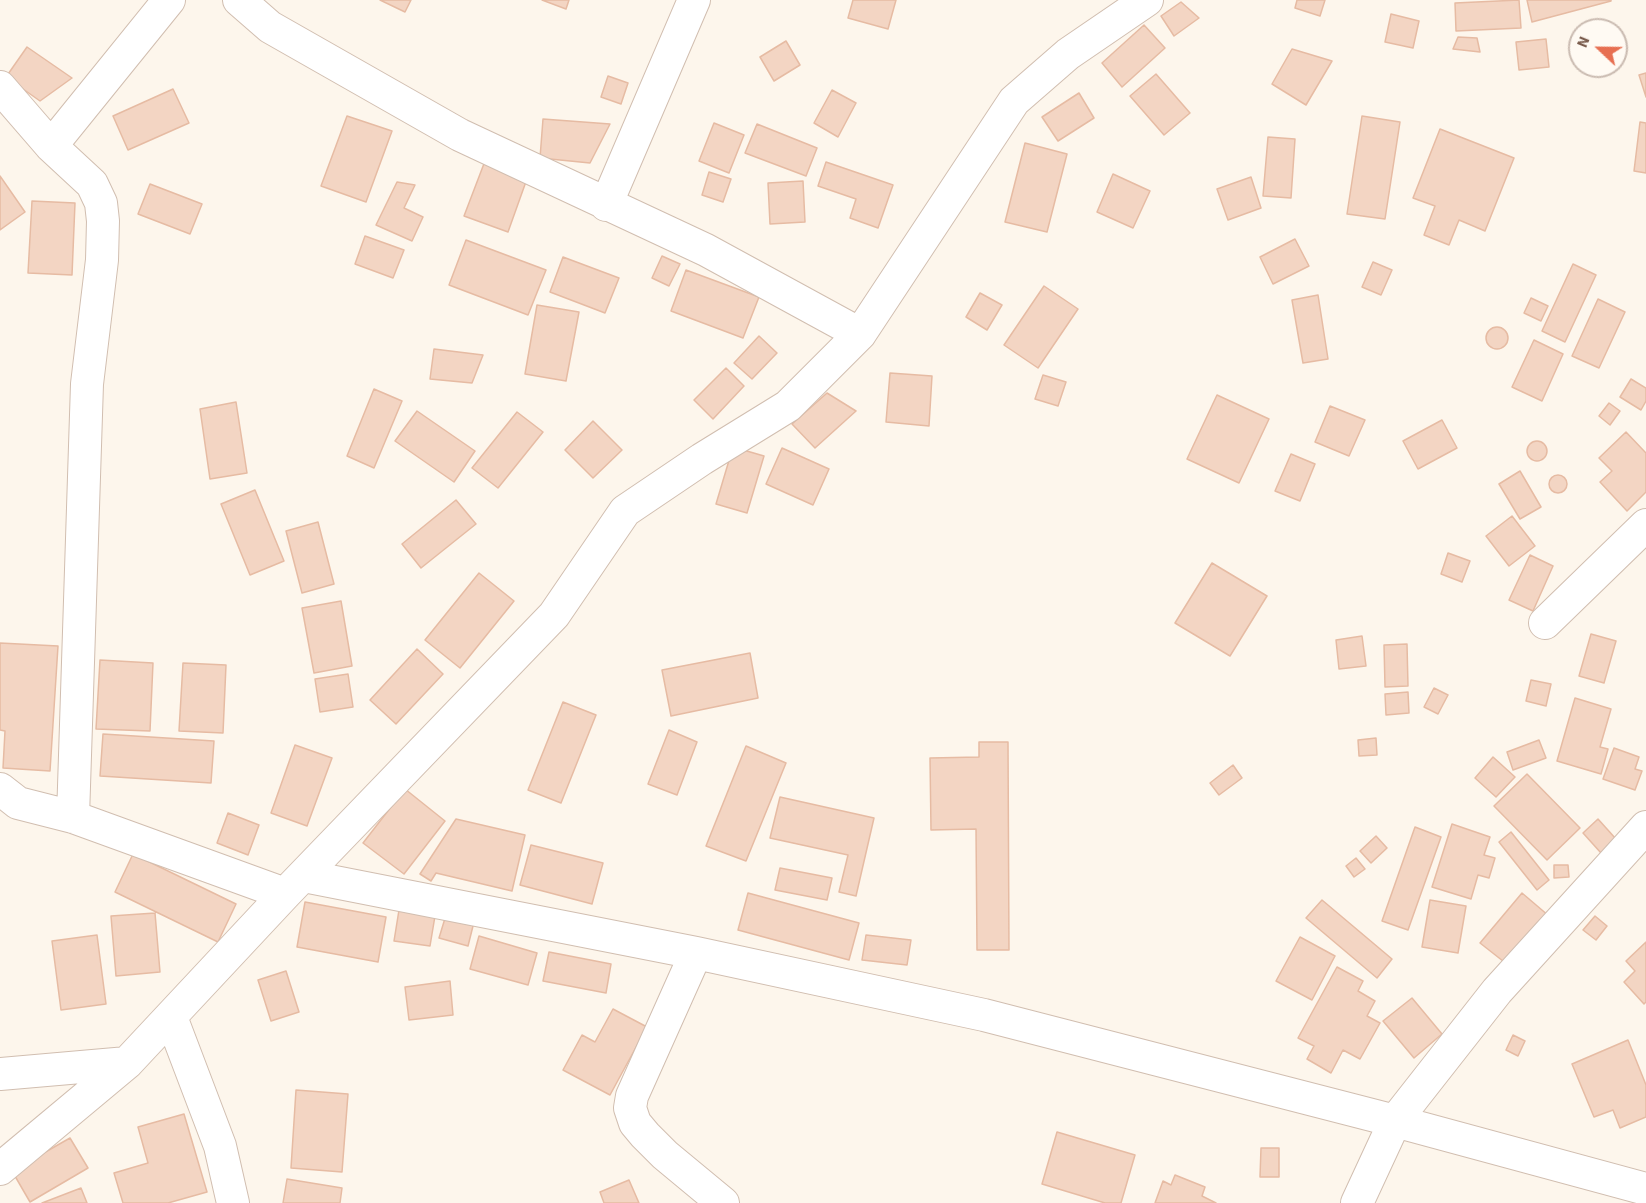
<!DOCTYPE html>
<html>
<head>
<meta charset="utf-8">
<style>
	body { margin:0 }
	#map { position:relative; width:1646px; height:1203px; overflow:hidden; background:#fdf6ec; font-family:"Source Sans 3",sans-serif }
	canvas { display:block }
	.north { position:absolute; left:1568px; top:18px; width:60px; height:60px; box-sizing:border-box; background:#fffaf3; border:2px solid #cabbb1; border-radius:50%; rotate:292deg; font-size:16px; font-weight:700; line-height:24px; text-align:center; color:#7a5c4d }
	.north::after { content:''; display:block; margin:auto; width:21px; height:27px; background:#e76f51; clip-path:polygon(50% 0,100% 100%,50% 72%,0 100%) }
</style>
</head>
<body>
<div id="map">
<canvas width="1646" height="1203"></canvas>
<div class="north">N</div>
</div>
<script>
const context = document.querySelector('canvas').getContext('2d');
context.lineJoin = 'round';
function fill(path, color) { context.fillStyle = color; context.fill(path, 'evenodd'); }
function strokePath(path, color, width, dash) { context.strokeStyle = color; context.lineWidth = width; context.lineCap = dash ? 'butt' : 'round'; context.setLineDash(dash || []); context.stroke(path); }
const building = new Path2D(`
	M380,0H411L405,12Z
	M542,0H569L566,9Z
	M853,0H896L888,29L848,18Z
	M1297,0H1325L1320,16L1295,8Z
	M1519,0L1521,28L1456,31L1455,3Z
	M1527,0H1611V1L1532,22Z
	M1181,2L1199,18L1174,36L1161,16Z
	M1391,14L1419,21L1413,48L1385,42Z
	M1144,25L1165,48L1122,87L1102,63Z
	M1458,37L1477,38L1480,52L1453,49Z
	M1546,39L1549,67L1519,70L1516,42Z
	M786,41L800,65L774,81L760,57Z
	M27,47L72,78L40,101L6,77Z
	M1292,49L1332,61L1306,105L1272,84Z
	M1646,73V97L1639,75Z
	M1156,74L1190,113L1164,135L1130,96Z
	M608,76L628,83L621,104L601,97Z
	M173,89L189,123L128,150L113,116Z
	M832,90L856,103L838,137L814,123Z
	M1079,93L1094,118L1058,141L1042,117Z
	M347,116L392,131L366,202L321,186Z
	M1362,116L1400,122L1385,219L1347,214Z
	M543,119L610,124L590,163L540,158Z
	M1640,122L1646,123V173L1634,171Z
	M714,123L744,135L729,173L699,161Z
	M757,124L817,148L806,176L745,153Z
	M1440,129L1514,158L1485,231L1459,220L1449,245L1424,235L1435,206L1413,198Z
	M1268,137L1295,139L1291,198L1263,196Z
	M1025,143L1067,154L1047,232L1005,222Z
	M485,161L528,176L508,232L464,216Z
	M826,162L893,185L878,228L850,218L856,199L818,186Z
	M709,172L731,179L723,202L702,195Z
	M1113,174L1150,191L1133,228L1097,212Z
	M0,176L25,212L0,230Z
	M1251,177L1261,208L1228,220L1217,189Z
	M803,181L805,222L770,224L768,183Z
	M397,182L415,185L404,208L423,217L412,241L376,225Z
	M150,184L202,204L190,234L138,214Z
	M32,201L75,203L72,275L28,273Z
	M365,236L404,250L393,278L355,264Z
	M1295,239L1309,266L1273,284L1260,257Z
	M466,240L546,270L528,315L449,285Z
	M662,256L680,264L669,286L652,278Z
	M563,257L619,278L605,313L550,292Z
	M1373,262L1392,270L1381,295L1362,287Z
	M1573,264L1596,275L1565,342L1542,331Z
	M686,270L759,297L743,338L671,311Z
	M1044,286L1078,309L1038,368L1004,345Z
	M980,293L1002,305L987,330L966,317Z
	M1318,295L1328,359L1303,363L1292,300Z
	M1531,298L1548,306L1541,321L1524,313Z
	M1598,299L1625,312L1599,368L1572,356Z
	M537,305L579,312L566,381L525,374Z
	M1486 338a11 11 0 1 1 22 0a11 11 0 1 1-22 0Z
	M759,336L777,353L752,379L734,363Z
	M1534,340L1563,354L1542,401L1512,387Z
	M434,349L483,355L472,383L430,379Z
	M726,368L744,386L713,419L694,400Z
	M890,373L932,376L929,426L886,422Z
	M1043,375L1066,382L1058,406L1035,399Z
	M1631,379L1646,388V401L1641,410L1620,397Z
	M374,389L402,401L374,468L347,456Z
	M827,393L856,411L815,448L792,424Z
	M1217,395L1269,419L1239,483L1187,459Z
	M236,402L247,473L210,479L200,409Z
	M1609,403L1620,411L1610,425L1599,416Z
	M1330,406L1365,420L1349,456L1315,442Z
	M417,411L475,451L454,482L395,441Z
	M517,412L543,432L498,488L472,468Z
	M1442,420L1457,448L1418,469L1403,441Z
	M593,421L622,450L593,478L565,450Z
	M1626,432L1646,453V492L1627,511L1600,482L1612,471L1599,458Z
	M1527 451a10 10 0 1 1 20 0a10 10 0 1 1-20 0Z
	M733,447L764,456L747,513L716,504Z
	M782,448L829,469L813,505L766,484Z
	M1291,454L1315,464L1300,501L1275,491Z
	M1520,471L1541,507L1520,519L1499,484Z
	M1549 484a9 9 0 1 1 18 0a9 9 0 1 1-18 0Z
	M255,490L284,561L250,575L221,504Z
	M456,500L476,524L421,568L402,544Z
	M1512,516L1535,546L1509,566L1486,536Z
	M318,522L334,584L302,593L286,531Z
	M1448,553L1470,561L1462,582L1441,574Z
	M1530,555L1553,566L1533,611L1509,600Z
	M1212,563L1267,596L1230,656L1175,623Z
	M479,573L514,601L460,668L425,640Z
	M341,601L352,666L314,673L302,608Z
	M1591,634L1616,641L1604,683L1579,676Z
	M1362,636L1366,666L1339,669L1336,640Z
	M0,643L58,646L50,771L3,768L5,731L0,730Z
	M1407,644L1408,686L1385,687L1384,645Z
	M417,649L443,674L396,724L370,700Z
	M750,653L758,698L671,716L662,670Z
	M100,660L153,663L150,731L96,729Z
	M183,663L226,665L223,733L179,731Z
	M348,674L353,707L320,712L315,679Z
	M1531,680L1551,684L1546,706L1526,701Z
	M1434,688L1448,695L1438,714L1424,707Z
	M1408,692L1409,713L1386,715L1385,694Z
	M1575,698L1611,709L1600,747L1608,749L1601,774L1557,761Z
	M563,702L596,715L561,803L528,790Z
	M669,730L697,742L677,795L648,784Z
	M103,734L214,741L211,783L100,776Z
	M1376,738L1377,755L1359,756L1358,740Z
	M1539,740L1546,758L1513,770L1507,752Z
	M979,742H1008L1009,950H977L976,829L931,830L930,758L979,757Z
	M295,745L332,758L307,826L271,813Z
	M746,746L786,763L746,861L706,846Z
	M1614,748L1639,757L1635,769L1642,771L1635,790L1603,779Z
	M1493,757L1515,777L1496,797L1475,778Z
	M1233,765L1242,778L1219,795L1210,783Z
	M1527,774L1580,828L1547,860L1494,806Z
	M405,789L445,821L404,874L363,843Z
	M780,797L874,818L856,896L839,892L848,855L770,838Z
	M228,813L259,825L248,855L217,843Z
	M456,819L525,835L512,891L436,873L431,881L420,874Z
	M1598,819L1616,839L1601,853L1583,833Z
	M1452,824L1490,837L1484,855L1495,858L1489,878L1478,875L1471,899L1432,887Z
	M1415,827L1441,837L1408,930L1382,921Z
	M1511,832L1549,880L1537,890L1499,842Z
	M1376,836L1387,848L1371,863L1360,851Z
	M531,845L603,863L592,904L520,885Z
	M133,854L236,904L218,942L115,892Z
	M1356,858L1365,869L1354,877L1346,866Z
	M1554,865H1568L1569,877L1554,878Z
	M780,868L832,878L827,900L775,890Z
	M748,893L859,923L849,960L738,930Z
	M1522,893L1549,916L1508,965L1480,943Z
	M1322,900L1392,959L1377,978L1306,918Z
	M1430,900L1466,906L1458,953L1422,947Z
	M305,902L386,917L378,962L297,947Z
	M399,910L435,916L430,946L394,941Z
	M155,913L160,972L116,976L111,916Z
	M446,915L474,922L468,946L439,938Z
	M1595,916L1607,926L1596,940L1583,930Z
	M97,935L106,1004L61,1010L52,941Z
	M866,935L911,940L907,965L862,960Z
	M479,936L537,953L528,985L470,969Z
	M1300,937L1335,956L1312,1000L1276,981Z
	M1646,942V1002L1644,1004L1624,982L1635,971L1626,961Z
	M549,952L611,964L606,993L543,981Z
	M1337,967L1363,981L1358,991L1375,1001L1367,1016L1380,1023L1360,1059L1343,1050L1331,1073L1307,1059L1314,1046L1298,1038Z
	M286,971L299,1012L271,1021L258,980Z
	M450,981L453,1015L409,1020L405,987Z
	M1412,998L1442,1034L1414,1058L1383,1021Z
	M613,1009L647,1027L610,1095L563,1070L582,1035L595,1042Z
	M1513,1035L1525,1041L1518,1056L1506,1050Z
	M1628,1040L1646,1085V1117L1620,1128L1613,1110L1594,1117L1572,1064Z
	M296,1090L348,1094L342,1172L291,1168Z
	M184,1114L207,1192L168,1203H123L114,1173L148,1163L138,1127Z
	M1057,1132L1135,1155L1121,1203H1105L1042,1184Z
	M70,1138L88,1168L30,1202L12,1171Z
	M1261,1148H1279V1177H1260Z
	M1175,1175L1205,1187L1202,1196L1216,1203H1155L1163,1181L1171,1185Z
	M287,1179L342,1188L340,1203H283Z
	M629,1180L639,1203H604L600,1192Z
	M81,1188L87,1203H42Z`);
fill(building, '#f3d5c3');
strokePath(building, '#e6bba3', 1.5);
const minor = new Path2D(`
	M239,0L270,27L460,135L706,250L860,334
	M0,87L51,146L92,184L101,203L103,221L102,260L87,384L73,817
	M51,146L169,0
	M606,205L694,0
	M1545,623L1646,525
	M0,789L18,803L73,817L285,894
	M304,876L696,953L984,1015L1395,1121L1646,1189
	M696,953L632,1096L630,1108L635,1123L645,1135L665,1155L723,1203
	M171,1017L220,1146L233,1203
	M0,1074L127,1063
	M0,1169L127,1063L285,894L554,615L625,511L702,459L788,406L860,334L1014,101L1068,54L1147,0
	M1357,1203L1395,1121L1497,991L1646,827`);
strokePath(minor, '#d1beb0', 34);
strokePath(minor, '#fff', 32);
</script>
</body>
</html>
